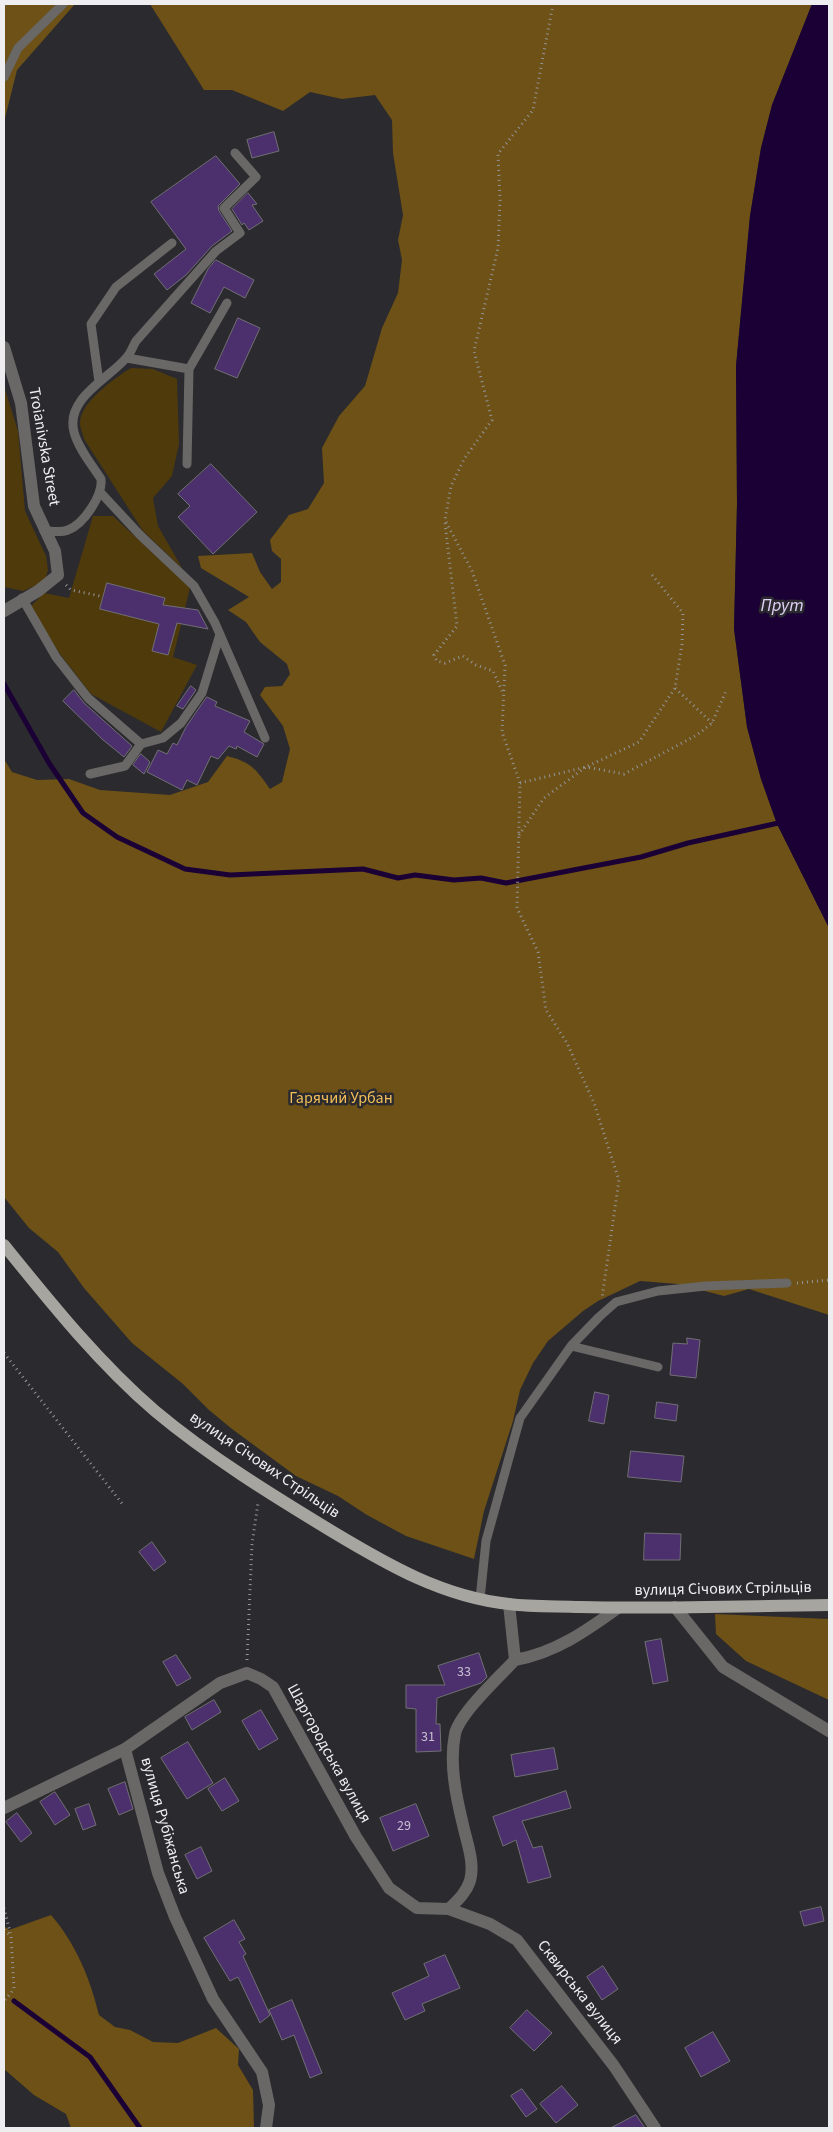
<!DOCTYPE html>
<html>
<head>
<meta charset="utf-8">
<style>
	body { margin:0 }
	#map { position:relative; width:833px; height:2132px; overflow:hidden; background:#2b2a2e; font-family:"Source Sans 3",sans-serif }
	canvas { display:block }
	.frame { position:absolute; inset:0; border:5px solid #eeedf0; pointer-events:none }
</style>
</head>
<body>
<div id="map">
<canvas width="833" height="2132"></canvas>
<div class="frame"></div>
</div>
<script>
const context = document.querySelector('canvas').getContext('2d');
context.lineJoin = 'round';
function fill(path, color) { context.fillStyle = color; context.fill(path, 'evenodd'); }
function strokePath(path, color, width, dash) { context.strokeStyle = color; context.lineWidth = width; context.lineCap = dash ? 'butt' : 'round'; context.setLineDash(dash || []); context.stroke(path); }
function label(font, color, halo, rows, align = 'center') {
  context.font = font + ' "Source Sans 3",sans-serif'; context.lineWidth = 5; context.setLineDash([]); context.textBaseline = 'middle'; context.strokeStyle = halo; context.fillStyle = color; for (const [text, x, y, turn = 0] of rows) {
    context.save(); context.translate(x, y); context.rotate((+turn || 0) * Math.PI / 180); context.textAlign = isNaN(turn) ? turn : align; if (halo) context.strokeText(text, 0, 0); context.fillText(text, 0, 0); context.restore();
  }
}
fill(new Path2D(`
	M131,368L153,369L177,379L179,444L172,476L153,498L158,526L182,568L143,531L84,439C83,434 80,428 80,423C80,402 115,378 131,368Z
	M4,386L18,431L25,511L46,556L48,570L46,577L37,585L23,591L4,587Z
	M93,516H113L190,588L173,657L197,665L161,732L91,694L60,654L30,607L44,593L69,598Z`), '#4f3a0b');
fill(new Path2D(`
	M4,4H75L17,70L4,122Z
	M150,4H812L772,105L761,148L750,216L736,366L737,504L734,629L747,727L761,779L777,824L829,928V1315L749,1289L724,1296L678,1284L640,1281L598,1301L583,1311L548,1341L533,1363L520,1390L513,1421L484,1511L474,1559L406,1536L367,1515L338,1496L296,1476L232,1429L209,1410L183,1384L132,1343L84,1288L58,1252L29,1228L4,1197V759L12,772L37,780L69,779L100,790L170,795L208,782L227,756C251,762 256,769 270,789L282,782L290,749L283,726L260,695L265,687L282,686L290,674L287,664L260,642L246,622L228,610L249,597L201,568L198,556L252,553L260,572L272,589L281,582V559L272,551L270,540L289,515L308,509L324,483L322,448L339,416L365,386L382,328L398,293L402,260L398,240L403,215L393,153L392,120L375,95L342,99L310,92L283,111L232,90H204Z
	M715,1614L829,1619V1700L746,1661L716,1634Z
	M51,1915C76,1944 90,1978 99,2015L115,2027L130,2030L153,2042L178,2043L216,2028L239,2049L238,2065L253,2090L254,2128H71L66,2114L34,2095L4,2069V1926L9,1930Z`), '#6d5116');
fill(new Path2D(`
	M812,4H829V928L777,824L761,779L747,727L734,629L737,504L736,366L750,216L761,148L772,105Z`), '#1b0035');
strokePath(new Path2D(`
	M4,684L49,763L83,813L117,837L185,869L230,875L363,869L398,878L415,875L454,880L481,878L506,883L641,857L688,843L783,822
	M14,2001L90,2057L140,2128`), '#1b0035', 5);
const building = new Path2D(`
	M274,132L279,151L252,158L247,140Z
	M216,156L240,184L218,206L219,211L232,231L212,246L186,275L167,290L154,274L186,249L151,202Z
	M248,193L257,204L252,205L263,221L249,230L244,223L242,225L232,209Z
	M216,260L254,280L245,298L224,287L210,313L191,303L208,269Z
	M238,318L260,328L237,378L215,369Z
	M211,464L257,512L213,554L178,517L190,506L178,494Z
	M107,583L165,598L163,605L198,610L208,629L177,623L168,655L152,651L159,624L100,609Z
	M191,686L196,690L183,709L177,706Z
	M74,690L84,703L132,746L124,757L102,739L63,701Z
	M207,697L217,702L215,706L250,721L244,732L264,744L257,757L237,746L236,749L229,746L218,759L211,756L197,785L187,780L182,790L147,772L158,750L167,754L173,743L177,745L186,727Z
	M141,754L150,762L144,774L133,765Z
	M687,1338L700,1340L696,1378L670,1375L673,1343L687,1344Z
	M595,1392L609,1395L604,1424L589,1421Z
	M657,1402L678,1405L676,1421L655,1418Z
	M631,1451L684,1456L681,1482L628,1477Z
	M645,1533L681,1534L680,1560H644Z
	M152,1542L166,1562L154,1571L139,1552Z
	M661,1639L668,1681L653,1684L645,1642Z
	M479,1653L487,1677L481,1683L437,1698L436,1724H440L441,1751L416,1752V1709L406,1708V1685H445L438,1666Z
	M176,1655L191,1678L177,1686L163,1662Z
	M214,1700L221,1712L192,1730L185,1717Z
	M261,1710L278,1739L259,1750L242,1721Z
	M188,1742L213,1783L187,1799L161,1758Z
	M554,1748L558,1769L515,1777L511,1755Z
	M225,1778L239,1801L222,1811L208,1789Z
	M125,1782L133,1809L119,1815L108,1789Z
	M566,1791L571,1808L522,1821L533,1848L542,1846L551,1877L528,1883L516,1840L503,1846L493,1817Z
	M55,1792L70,1815L55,1825L40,1802Z
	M89,1804L96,1825L83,1830L75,1809Z
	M416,1804L429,1836L393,1851L380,1818Z
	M17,1813L32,1833L21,1842L6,1822Z
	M201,1847L212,1871L197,1879L185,1855Z
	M821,1907L824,1921L804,1926L800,1912Z
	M234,1920L245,1939L239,1942L246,1954L243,1956L270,2015L260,2023L238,1977L230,1981L204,1938Z
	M445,1955L460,1988L422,2004L425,2011L405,2020L392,1993L429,1976L424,1964Z
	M603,1966L618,1989L602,2000L587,1977Z
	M292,2000L322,2073L310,2078L294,2035L282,2040L269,2010Z
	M527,2010L552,2033L534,2051L510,2028Z
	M713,2032L730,2061L701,2077L685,2048Z
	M562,2086L578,2105L556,2123L540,2104Z
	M522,2089L537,2109L526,2117L511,2096Z
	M636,2115L645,2128H611Z`);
fill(building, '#4c306d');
strokePath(building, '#716f75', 1);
strokePath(new Path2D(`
	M553,4L533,110L498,154L500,200L498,248L474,351L492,420L464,459L451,486L445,520L472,571L505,665L502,732L520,783L517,908L538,952L546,1010L567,1043L594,1103L619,1180L602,1298
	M445,523L457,626L434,655L437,661L445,663L463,656L476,665L493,671L503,693
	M652,575L683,613L682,644L675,688L712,723
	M66,585L71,590L100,596
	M520,783L586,767L639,742L675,688
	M519,835L544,798L586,767L624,774L697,735L712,723L726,691
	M797,1283L829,1280
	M4,1353L124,1506
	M247,1660L252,1544L258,1503
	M4,1908L11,1936L14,1989L4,2001
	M4,1930L11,1936`), '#959498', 3, [1, 4]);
strokePath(new Path2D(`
	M4,77L18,48L63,4
	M127,358L189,369L227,303
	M99,382L91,324L116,287L172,243
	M187,464L189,369
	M100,492L140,535L194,586L215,623L265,738
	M44,531C52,531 61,533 68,530C84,524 103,495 101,479C92,465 78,448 74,432C65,398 109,379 127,357C131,353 133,346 136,341L216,251L240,233L224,208L256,177L235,153
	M22,598L56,657L88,698L141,744
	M90,774L125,766L141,744L163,738L181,723L202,693L220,634
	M571,1346L658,1367
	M480,1599L486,1541L520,1418L571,1346L599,1317L616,1302L658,1291L706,1286L787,1283`), '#696866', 9);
strokePath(new Path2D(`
	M4,347L21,403L34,506L55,551L58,575L38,591L4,611
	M675,1607L723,1667L829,1731
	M515,1660C555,1653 586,1631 618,1608
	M125,1749L158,1873L175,1917L213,1999L262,2072L269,2105L266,2128
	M4,1808L125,1749L220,1683L247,1673L261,1679L273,1687L356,1837L389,1888L417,1908L449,1909L490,1924L517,1940L614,2066L655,2128
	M449,1909C457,1901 466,1893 470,1881C475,1863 467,1843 463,1825C456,1796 449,1763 455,1734C459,1714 500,1676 515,1660L509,1604`), '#696866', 12);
strokePath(new Path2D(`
	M4,1245C51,1303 98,1362 155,1411C210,1457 272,1495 333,1532C388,1565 443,1597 509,1604C532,1607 557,1606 580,1607C663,1609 746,1606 829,1605`), '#a7a5a0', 12);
label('14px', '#c6becf', null, [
	["33",464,1673],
	["31",428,1738],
	["29",404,1827]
]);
label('16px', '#eeedf0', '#2b2a2e', [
	["Troianivska Street",43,447,80],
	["вулиця Січових Стрільців",264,1466,34],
	["вулиця Січових Стрільців",723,1590,-1],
	["Шаргородська вулиця",328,1754,61],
	["вулиця Рубіжанська",164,1826,74],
	["Сквирська вулиця",579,1993,52]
]);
label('16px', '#f2bf58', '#2b2a2e', [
	["Гарячий Урбан",341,1099]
]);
label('italic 18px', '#e0d2f8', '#2b2a2e', [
	["Прут",782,607]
]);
</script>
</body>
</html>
